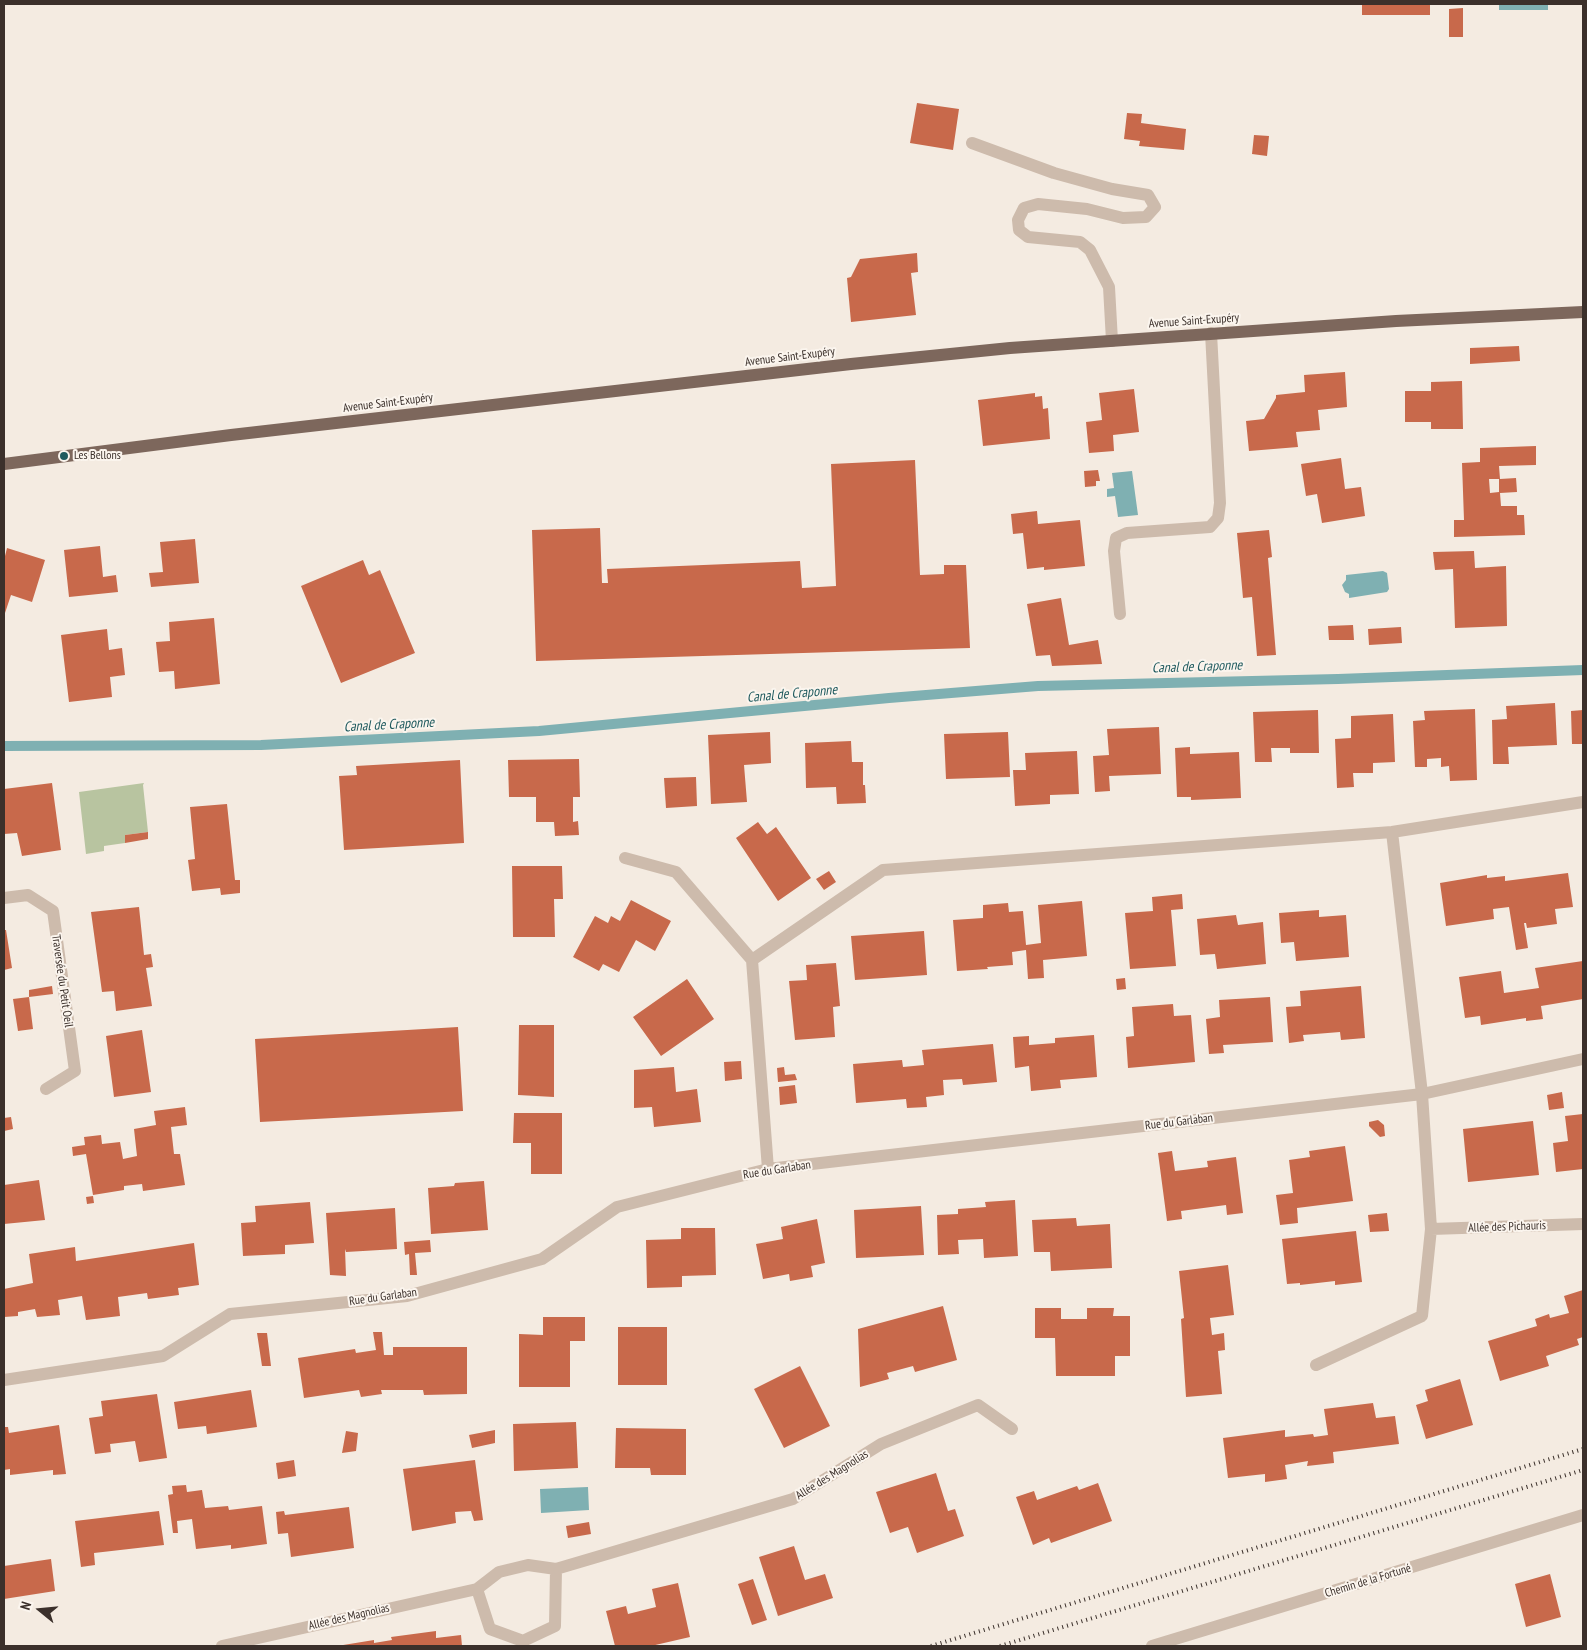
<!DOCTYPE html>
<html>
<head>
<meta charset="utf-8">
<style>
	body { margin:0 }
	#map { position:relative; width:1587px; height:1650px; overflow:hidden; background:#f4ebe1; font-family:"PT Sans Narrow",sans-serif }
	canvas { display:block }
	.frame { position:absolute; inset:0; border:5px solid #3b302b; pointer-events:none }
	.north { position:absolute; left:15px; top:1585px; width:50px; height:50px; -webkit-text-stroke:4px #fbf5ee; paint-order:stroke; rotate:287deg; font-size:14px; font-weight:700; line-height:20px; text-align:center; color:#3b302b }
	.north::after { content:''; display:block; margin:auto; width:18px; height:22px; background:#3b302b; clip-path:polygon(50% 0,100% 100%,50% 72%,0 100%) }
</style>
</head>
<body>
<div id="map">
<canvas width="1587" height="1650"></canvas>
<div class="frame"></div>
<div class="north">N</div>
</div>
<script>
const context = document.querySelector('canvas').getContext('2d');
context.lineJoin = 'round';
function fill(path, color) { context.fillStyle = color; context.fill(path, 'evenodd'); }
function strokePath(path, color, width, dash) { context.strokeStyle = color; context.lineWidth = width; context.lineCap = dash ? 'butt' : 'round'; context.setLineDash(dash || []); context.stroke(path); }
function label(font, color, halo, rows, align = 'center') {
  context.font = font + ' "PT Sans Narrow",sans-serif'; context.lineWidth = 4; context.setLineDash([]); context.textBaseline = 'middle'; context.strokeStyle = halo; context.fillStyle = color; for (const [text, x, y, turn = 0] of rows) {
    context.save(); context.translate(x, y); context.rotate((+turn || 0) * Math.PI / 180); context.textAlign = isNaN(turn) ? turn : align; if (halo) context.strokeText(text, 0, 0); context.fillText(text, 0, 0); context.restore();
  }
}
fill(new Path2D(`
	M144,783L143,785L148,832L125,835V843L104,846V851L86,854L79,792Z`), '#b8c4a0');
fill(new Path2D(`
	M1499,4H1548V10H1499Z
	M1132,471L1138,515L1118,517L1115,496L1107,497V489L1114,488L1112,473Z
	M1383,571L1387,573L1389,589L1387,592L1349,598V594L1345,592L1342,585L1346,580V575Z
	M588,1487L589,1510L541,1513L540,1489Z`), '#7fb0b2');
strokePath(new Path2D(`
	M4,746L261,745L539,731L889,698L1038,686L1338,679L1583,670`), '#7fb0b2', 10);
fill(new Path2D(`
	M1362,4H1430V15H1362Z
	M1463,8V37H1449V9Z
	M917,103L959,109L953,150L910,143Z
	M1127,113L1142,114L1141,123L1186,129L1184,150L1139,146L1140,141L1124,139Z
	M1254,135L1269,136L1267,156L1252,154Z
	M917,253L918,272L911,273L916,315L851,322L847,278L851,277L860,259Z
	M1519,346L1520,361L1470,364V348Z
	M1345,372L1347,407L1318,410L1320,430L1296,432L1298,447L1249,451L1246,421L1264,419L1276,398V395L1305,392L1304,375Z
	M1462,381L1463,429H1431V422H1405V391H1431V382Z
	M1134,389L1139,432L1113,435L1114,451L1089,453L1086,422L1102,420L1099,393Z
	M1035,393V397L1042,396L1043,409L1048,408L1050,439L983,446L978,400Z
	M1536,446V465L1499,466L1500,479L1516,478L1517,492L1500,493L1501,506H1517V515H1524L1525,535L1454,537V520H1464L1462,463L1480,462V448ZM1489,479H1499V492L1490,493Z
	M1341,458L1345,489L1361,487L1365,516L1322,523L1317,494L1306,496L1301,464Z
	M915,460L920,575L944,574V565H966L970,648L536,661L532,530L600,528L602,583H608L607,569L800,561L802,588L836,586L831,464Z
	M1098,470L1100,481H1096V486L1085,487L1084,471Z
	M1037,511L1038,524L1080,520L1085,566L1044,570V567L1027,569L1023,533L1013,534L1011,514Z
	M1269,530L1272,557L1268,558L1276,655L1257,656L1252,597L1243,598L1237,533Z
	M195,539L199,583L151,587L149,573L163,572L160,542Z
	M100,546L103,577L116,575L118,592L69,597L64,550Z
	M7,548L45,560L32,602L11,595L4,616V560Z
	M1474,551L1475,568L1506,566L1507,626L1455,628L1453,569L1435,570L1433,552Z
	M363,560L369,575L380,570L415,653L341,683L301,586Z
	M1061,598L1069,645L1098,640L1102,664L1052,666L1050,655L1036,656L1027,604Z
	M214,618L220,684L175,689L174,671L159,672L156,642L170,641L169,622Z
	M1353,625L1354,640H1329L1328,626Z
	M1401,627L1402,643L1369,645L1368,629Z
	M107,629L109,650L122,648L125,675L110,677L112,697L69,702L61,635Z
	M1555,703L1557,745L1508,747L1509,764H1493L1492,720L1507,719L1506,706Z
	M1475,709L1477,780L1450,781L1449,766L1441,767V758L1427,759V767H1415L1413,721L1425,720L1424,711Z
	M1318,710L1319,753H1290V748H1271L1272,762H1255L1253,712Z
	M1583,710V744H1572L1571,711Z
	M1393,714L1395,762L1373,763V773H1353L1354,787L1337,788L1335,739L1351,738V716Z
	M1159,727L1161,774L1109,776L1110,791L1095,792L1093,756L1109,755L1107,729Z
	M770,732L771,763L744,765L747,802L711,804L708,735Z
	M1008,732L1010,777L946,779L944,734Z
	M851,741L852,762H863V785H865L866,803L837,804L836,787L806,788L805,743Z
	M1190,747V754L1239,752L1241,798L1191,800V797H1177L1175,748Z
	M1077,751L1079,794L1050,795V804L1015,806L1013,770H1026L1025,753Z
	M579,759L580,797H573V822L578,821L579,835L555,836L554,822H536V797H509L508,760Z
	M460,760L464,843L344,850L339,776L357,775L356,766Z
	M696,777L697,806L666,808L664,778Z
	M52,783L61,850L22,856L17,833L4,834V789Z
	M227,804L235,880H240V893L221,895L220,888L192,891L188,860L195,859L190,807Z
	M758,822L767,834L776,827L811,878L778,901L736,838Z
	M148,832V839L125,843V835Z
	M512,866H562L563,899H554L555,937H513Z
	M829,871L836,882L824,890L816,879Z
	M1568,873L1573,907L1555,909L1557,924L1527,928L1526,923H1524L1528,948L1516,950L1509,907L1493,909L1494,919L1446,926L1440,883L1487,875V878L1505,876V881Z
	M1182,894L1183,909L1171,910L1176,966L1130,969L1125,913L1153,911L1152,897Z
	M631,900L671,921L655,951L636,940L619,972L603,964L599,971L573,957L595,916L608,923L611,916L620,921Z
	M1082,901L1087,956L1043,960L1044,978L1028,979L1026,950L1012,952L1013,965L987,967L988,969L957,971L953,920L983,918V905L1008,903L1009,912L1023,911L1026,945L1041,943L1038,905Z
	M139,907L144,955L151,954L153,967L146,968L152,1006L116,1011L114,991L102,992L91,912Z
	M1319,910V917L1346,915L1349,957L1296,961L1294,942L1281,943L1279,913Z
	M1236,915L1238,925L1263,922L1266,964L1217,969L1215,954L1200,955L1197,919Z
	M4,930H6L12,968L4,970Z
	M924,931L927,975L855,980L851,936Z
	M1583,961V999L1541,1006L1543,1019L1526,1021V1018L1481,1025L1480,1016L1465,1018L1459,977L1501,971L1504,993L1539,988L1535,968Z
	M836,963L840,1006L833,1007L835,1037L795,1040L789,981L807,980L806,965Z
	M1125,978L1126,989L1117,990L1116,979Z
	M687,979L714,1019L661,1056L633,1017Z
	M52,986L53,994L29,997V990Z
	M1361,986L1365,1038L1341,1040L1340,1032L1303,1035L1304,1041L1289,1043L1286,1007L1301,1006L1300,991Z
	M29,997L33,1029L18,1031L13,999Z
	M1270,997L1273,1042L1223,1045L1224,1053L1209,1054L1206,1019L1220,1017L1219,1000Z
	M1173,1004L1174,1016L1191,1015L1195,1062L1128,1068L1126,1037L1134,1036L1132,1007Z
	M519,1025H554V1097L518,1095Z
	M458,1027L463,1111L260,1122L255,1039Z
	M142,1030L151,1092L114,1097L106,1036Z
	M1094,1035L1097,1077L1060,1080L1061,1088L1031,1091L1029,1066L1015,1068L1013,1037L1029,1036V1045L1055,1043V1038Z
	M993,1044L997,1082L963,1085L962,1079L943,1080L944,1095L926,1097L927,1107L907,1108L906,1099L856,1103L853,1064L902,1060L903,1067L924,1065L922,1050Z
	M741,1061L742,1079L725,1081L724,1062Z
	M674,1067L676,1092L697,1089L701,1122L654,1127L652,1107L634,1108V1070Z
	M784,1067L785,1075L795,1074L797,1080L778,1082L777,1068Z
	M795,1085L797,1103L780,1105L779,1087Z
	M1562,1092L1564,1108L1549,1110L1547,1095Z
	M185,1107L187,1125L171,1127L174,1154H180L185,1185L143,1191L142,1184L124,1186V1190L93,1195L86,1154L73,1156L72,1147L85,1145L84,1137L101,1135L102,1144L120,1142L123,1159L137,1156L134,1129L156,1125L154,1111Z
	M514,1113H562V1174H531V1143H513Z
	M1583,1114V1169L1556,1172L1553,1143L1568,1141L1565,1116Z
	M11,1117L13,1129L4,1131V1118Z
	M1378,1120L1384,1125L1385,1136L1380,1137L1369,1126V1122Z
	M1533,1121L1539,1175L1468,1182L1463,1129Z
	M1345,1146L1353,1201L1297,1208L1298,1223L1280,1225L1276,1195L1293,1193L1289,1160L1310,1157L1309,1151Z
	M1172,1151L1175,1171L1208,1167L1207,1161L1236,1157L1243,1213L1227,1215L1226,1205L1181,1211L1182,1219L1167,1221L1158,1153Z
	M39,1180L45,1220L4,1224V1185Z
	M484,1181L488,1230L431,1234L428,1188L454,1186L455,1183Z
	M93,1196L94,1203L87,1204L86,1197Z
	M1015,1200L1018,1256L984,1258L983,1239L958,1240L959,1254L938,1255L937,1215L958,1214V1209L986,1207L985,1202Z
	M310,1202L314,1243L285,1245V1254L243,1256L241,1223L256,1222L255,1206Z
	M921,1206L924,1255L856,1258L854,1210Z
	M395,1208L397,1249L346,1252L345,1249L346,1276L330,1275L326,1213Z
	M1387,1213L1389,1231L1370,1232L1368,1215Z
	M1076,1218L1077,1226L1110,1224L1112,1268L1051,1271L1050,1252H1034L1032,1220Z
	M817,1219L825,1263L811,1266L813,1277L790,1281L789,1274L763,1279L756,1244L783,1239L781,1227Z
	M681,1228H715L716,1275L682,1276V1287L647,1288L646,1240L681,1239Z
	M1356,1231L1362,1282L1335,1285V1281L1300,1285V1283L1287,1284L1282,1239Z
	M430,1240L431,1252L415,1253L417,1275H410L409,1254L405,1255L404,1242Z
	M194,1243L199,1285L178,1288L179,1295L148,1299L147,1293L118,1297L120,1316L86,1320L82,1296L58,1300L60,1315L37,1317L35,1309L18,1312V1316L4,1317V1289L33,1283L29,1254L75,1247L76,1261Z
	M1228,1265L1234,1315L1210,1318L1212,1335L1224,1333L1225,1350L1218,1351L1222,1394L1186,1397L1181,1319L1184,1318L1179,1271Z
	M1583,1290V1337L1577,1339L1579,1345L1546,1356L1549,1366L1500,1381L1488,1341L1537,1326L1535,1319L1549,1314L1550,1318L1569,1313L1564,1296Z
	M943,1306L957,1360L915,1372L913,1366L887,1373L889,1379L860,1387L858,1329Z
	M1035,1308H1061V1319H1087V1308H1114L1113,1316H1130V1356H1115V1376H1056L1055,1338H1035Z
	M543,1317H585V1341H570V1387H519V1334L543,1335Z
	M618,1327H667V1385H618Z
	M373,1332H382L384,1355H393V1347H467V1394L424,1395L423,1390H381L382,1394L361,1397L359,1390L304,1398L298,1358L355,1349L356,1353L376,1350Z
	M257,1333H267L271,1366H262Z
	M800,1366L830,1426L784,1448L754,1389Z
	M1460,1379L1473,1425L1426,1439L1416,1405L1428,1401L1425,1390Z
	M251,1390L257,1427L207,1434L206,1426L178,1429L174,1402Z
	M157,1394L167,1458L139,1462L135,1441L110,1444L111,1452L95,1454L89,1418L103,1416L101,1401Z
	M1373,1403L1376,1418L1395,1416L1399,1444L1333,1452L1334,1463L1307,1466L1308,1461L1285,1465L1287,1479L1265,1482V1474L1228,1478L1223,1438L1285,1430V1437L1313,1434L1314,1437L1328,1435L1324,1409Z
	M576,1422L578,1468L514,1471L513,1424Z
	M59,1425L66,1474L53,1475V1470L10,1475V1469L4,1470V1427H8L9,1433Z
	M616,1428L686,1429V1475H651L650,1468H615Z
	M495,1430V1443L472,1448L469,1435Z
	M346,1431L358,1433L356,1451L342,1453Z
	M294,1460L296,1476L278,1479L276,1463Z
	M475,1460L483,1520L474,1521L471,1511L455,1512L456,1523L412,1531L403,1469Z
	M936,1473L948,1511L955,1509L964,1536L917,1553L908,1527L890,1533L876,1492Z
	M1098,1483L1112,1521L1051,1543L1049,1538L1033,1545L1016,1497L1034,1491L1037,1500L1077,1486L1079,1490Z
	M186,1485L187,1492L202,1490L205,1508L228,1506L229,1510L262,1506L267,1544L231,1549V1545L196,1549L192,1519L177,1521L178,1533H173L168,1495L173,1494L172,1486Z
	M349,1507L354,1548L291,1557L288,1533L278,1534L276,1512L284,1511L285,1515Z
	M159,1511L164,1545L94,1553L95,1565L81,1567L75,1521Z
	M589,1522L591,1534L568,1538L566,1526Z
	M794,1546L805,1580L825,1574L833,1598L778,1616L759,1557Z
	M51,1559L55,1591L4,1599V1566Z
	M1550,1574L1561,1617L1526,1627L1515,1584Z
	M753,1579L767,1620L752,1625L738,1584Z
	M678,1583L690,1637L651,1646H615L606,1611L626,1606L628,1614L656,1607L652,1589Z
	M436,1631V1638L461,1635L462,1646H337L374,1640V1643L392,1640L391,1637Z`), '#c8694b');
strokePath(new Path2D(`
	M972,143L1054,173L1112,189L1148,195L1155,207L1146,217L1123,218L1087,209L1038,204L1024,208L1018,220L1019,230L1028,237L1080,242L1090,250L1109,287L1112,341
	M1120,614L1114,551L1116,538L1127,533L1210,527L1218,518L1220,503L1211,333
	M625,858L676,872L752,960L768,1169
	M4,898L28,895L53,911L75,1071L46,1089
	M752,960L883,870L1392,832L1583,802
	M1431,1229L1583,1224
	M1316,1365L1422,1316L1431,1229L1422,1094L1392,832
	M4,1380L163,1356L230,1314L407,1296L542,1259L617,1207L768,1169L1422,1094L1583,1059
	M556,1569L793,1499L881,1444L978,1405L1012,1429
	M222,1646L477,1589L499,1572L528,1565L556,1569L555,1626L523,1641L490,1629L477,1589
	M1152,1646L1583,1515`), '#cdbbac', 12);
strokePath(new Path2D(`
	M4,464L231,435L851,364L1010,348L1396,321L1583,312`), '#7d675c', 12);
strokePath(new Path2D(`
	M931,1646L1583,1449
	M1000,1646L1583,1470`), '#3b302b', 4, [1, 4]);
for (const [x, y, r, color] of [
	[64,456,5,"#1f5a5e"]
]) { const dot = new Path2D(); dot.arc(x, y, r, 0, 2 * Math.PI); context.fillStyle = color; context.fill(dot); strokePath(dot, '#fbf5ee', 2); }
label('12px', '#3b302b', '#fbf5ee', [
	["Avenue Saint-Exupéry",1194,321,-4],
	["Avenue Saint-Exupéry",790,357,-7],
	["Avenue Saint-Exupéry",388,403,-7],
	["Traversée du Petit Oeil",62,981,82],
	["Rue du Garlaban",1179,1122,-7],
	["Rue du Garlaban",777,1170,-9],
	["Allée des Pichauris",1507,1227,-2],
	["Rue du Garlaban",383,1297,-8],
	["Allée des Magnolias",832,1475,-32],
	["Chemin de la Fortuné",1368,1581,-17],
	["Allée des Magnolias",349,1617,-13]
]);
label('12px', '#3b302b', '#fbf5ee', [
	["Les Bellons",74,456]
], 'left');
label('italic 14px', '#1f5a5e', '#fbf5ee', [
	["Canal de Craponne",1197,667,-2],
	["Canal de Craponne",792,694,-5],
	["Canal de Craponne",389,725,-3]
]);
</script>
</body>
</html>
